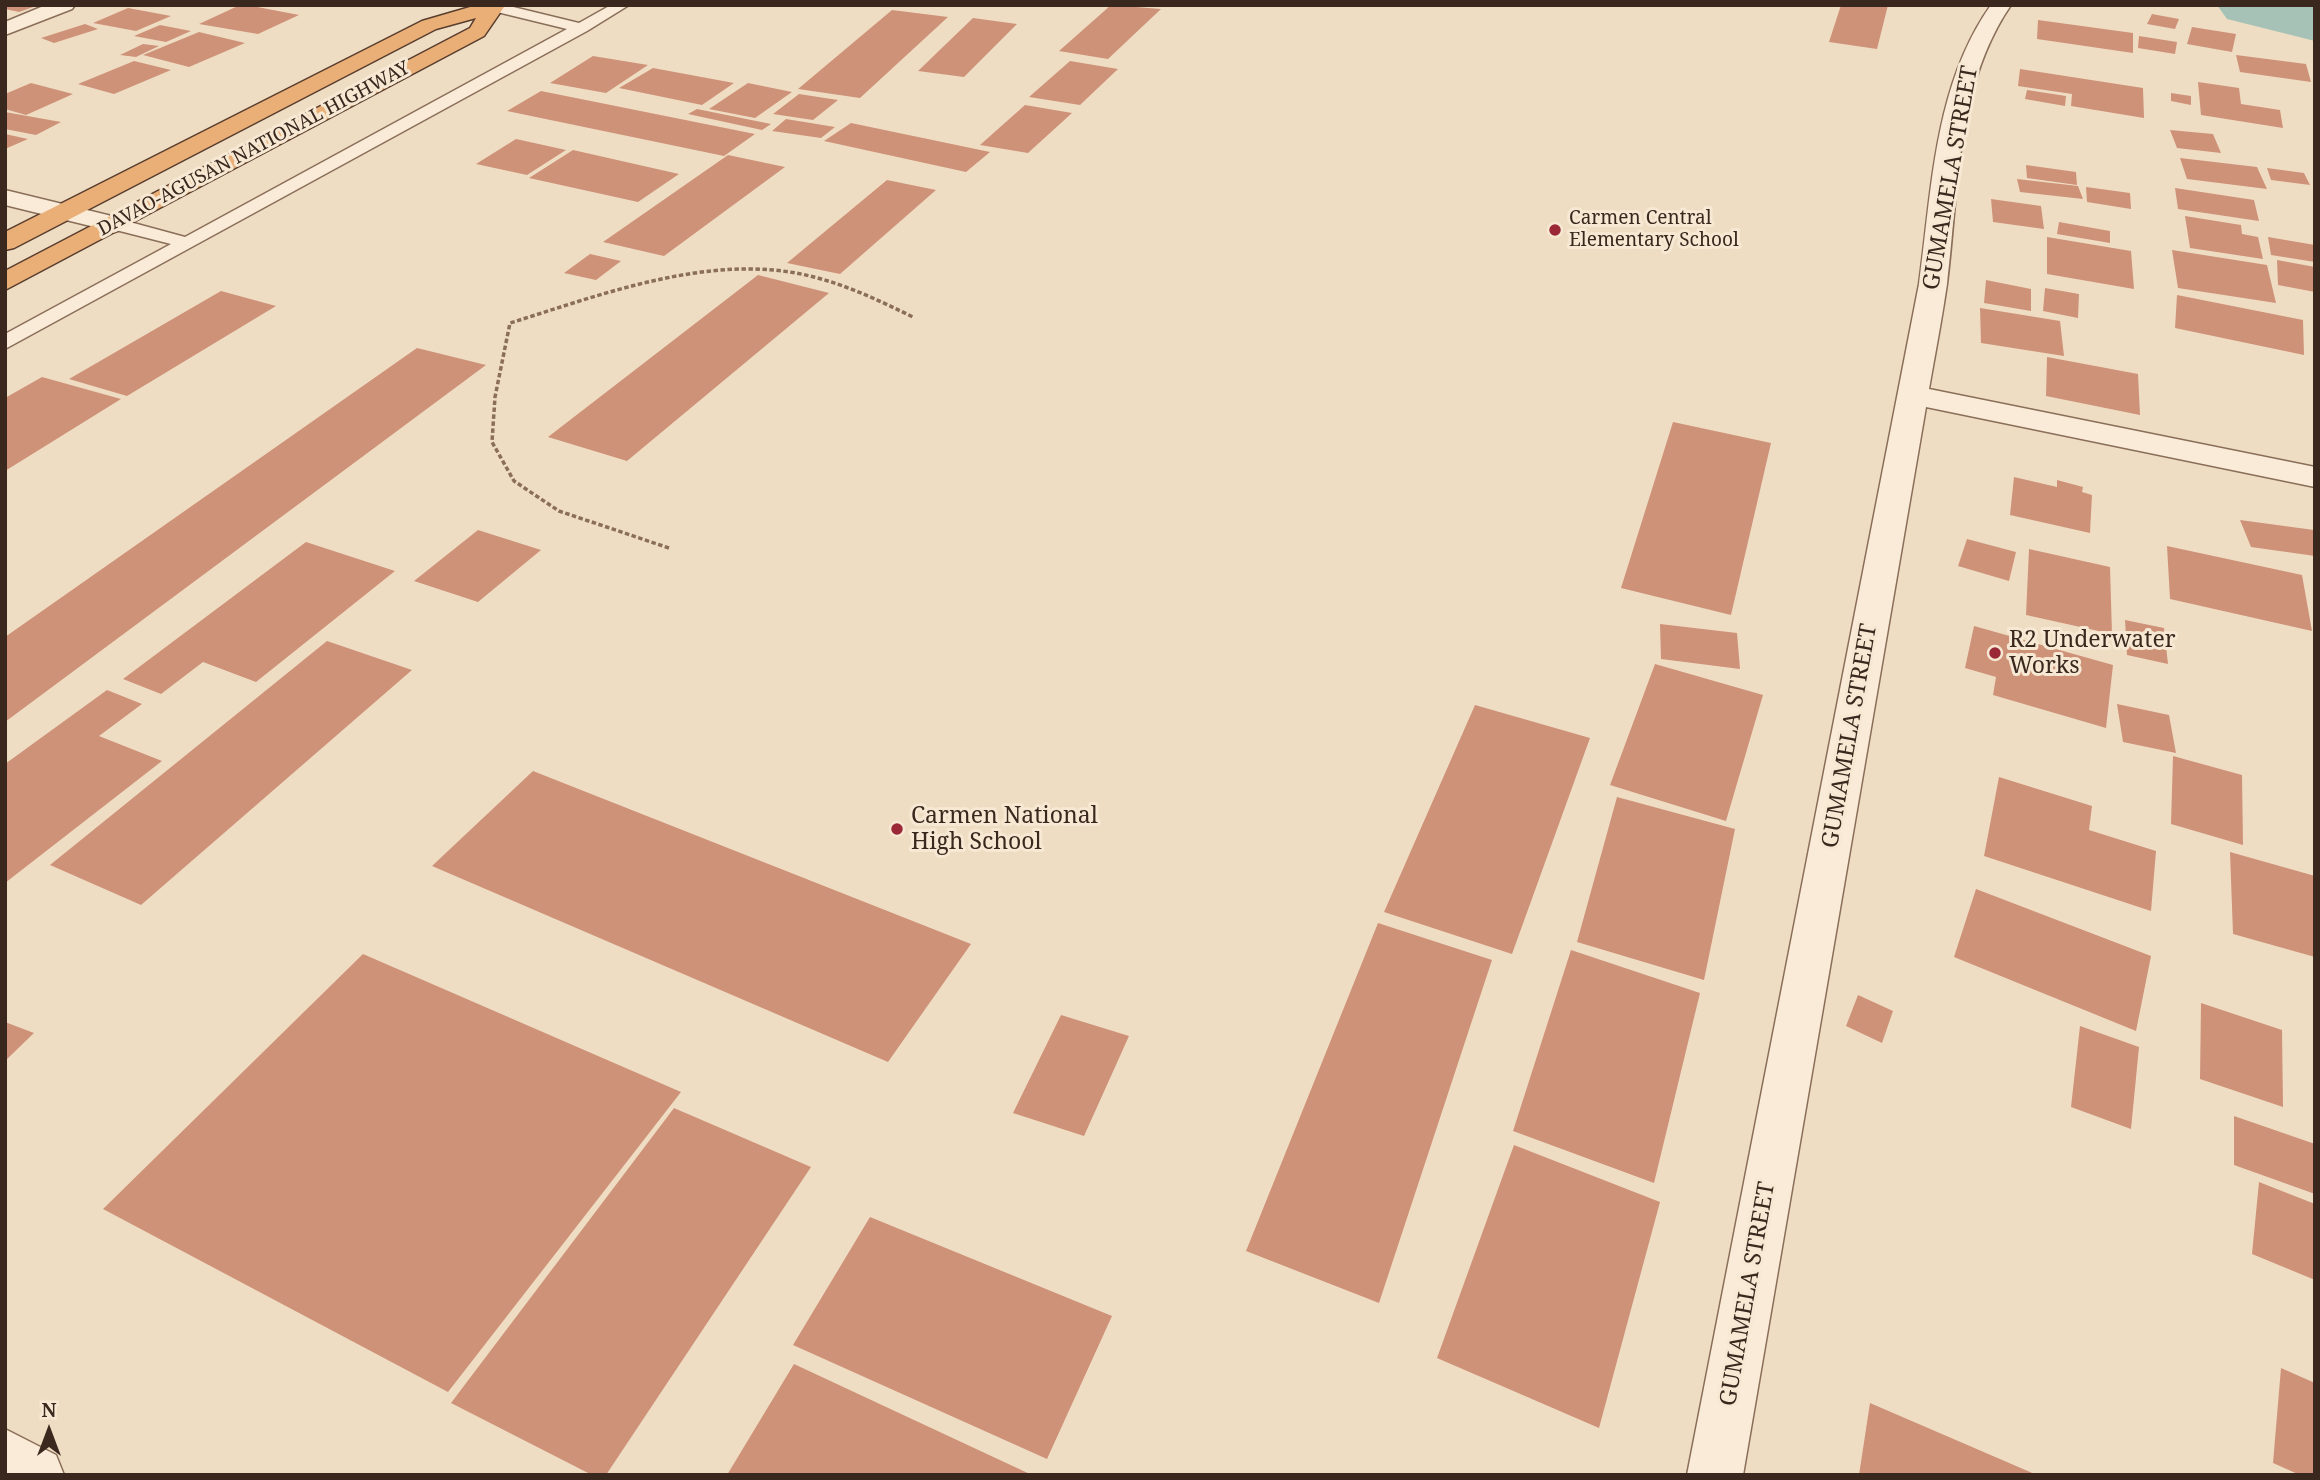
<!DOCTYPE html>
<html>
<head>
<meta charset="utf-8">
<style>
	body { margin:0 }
	#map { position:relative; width:2320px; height:1480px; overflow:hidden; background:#efddc3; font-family:"Noto Serif",serif }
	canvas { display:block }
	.frame { position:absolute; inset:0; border:7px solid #3a281e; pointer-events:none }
	.north { position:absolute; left:14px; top:1396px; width:70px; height:70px; -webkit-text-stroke:5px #f6e8d3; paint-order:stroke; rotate:0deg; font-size:19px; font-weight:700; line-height:28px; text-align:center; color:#3a281e }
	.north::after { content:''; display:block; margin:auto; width:24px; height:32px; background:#3a281e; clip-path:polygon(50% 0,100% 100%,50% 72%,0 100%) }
</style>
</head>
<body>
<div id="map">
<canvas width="2320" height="1480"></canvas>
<div class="frame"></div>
<div class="north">N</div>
</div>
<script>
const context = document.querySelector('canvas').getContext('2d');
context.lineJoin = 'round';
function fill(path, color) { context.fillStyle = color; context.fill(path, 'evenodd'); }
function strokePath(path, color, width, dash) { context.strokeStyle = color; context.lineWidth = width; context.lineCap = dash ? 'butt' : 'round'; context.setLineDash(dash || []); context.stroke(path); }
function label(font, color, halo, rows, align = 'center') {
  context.font = font + ' "Noto Serif",serif'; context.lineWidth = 6; context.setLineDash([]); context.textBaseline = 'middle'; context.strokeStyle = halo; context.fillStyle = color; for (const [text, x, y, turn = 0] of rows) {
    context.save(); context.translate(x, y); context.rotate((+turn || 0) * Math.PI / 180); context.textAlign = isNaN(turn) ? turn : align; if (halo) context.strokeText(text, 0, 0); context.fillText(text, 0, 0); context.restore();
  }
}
fill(new Path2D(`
	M2217,5H2315V41L2227,19Z`), '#a6c2b6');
fill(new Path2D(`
	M5,5H36V6L19,12L5,9Z
	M240,5H247L299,15L258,34L199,24Z
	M1111,5L1161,9L1108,59L1059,51Z
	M1841,5H1888L1877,49L1829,42Z
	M128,8L171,16L136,31L93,23Z
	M892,10L948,17L860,98L798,89Z
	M2152,14L2179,19L2175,29L2147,24Z
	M973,18L1017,24L964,77L918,71Z
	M2038,20L2133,33V53L2037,39Z
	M85,24L98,29L54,43L41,38Z
	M160,25L191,31L166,42L134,36Z
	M2192,27L2236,34L2232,52L2187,44Z
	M199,32L245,43L189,67L143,55Z
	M2139,36L2177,42L2175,54L2138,48Z
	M143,44L159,46L136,57L120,55Z
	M2236,55L2306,64L2311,82L2240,72Z
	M593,56L648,65L606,93L550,83Z
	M134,61L171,70L114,94L78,84Z
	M1070,61L1118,69L1080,105L1029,97Z
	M653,68L734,83L702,105L619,88Z
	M2020,69L2143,88L2144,118L2071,106L2072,94L2018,86Z
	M2198,82L2239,88L2241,104L2280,110L2283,128L2201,115Z
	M31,83L73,94L26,115L5,109V94Z
	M748,83L792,92L755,118L709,109Z
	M2027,90L2066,96L2065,106L2025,99Z
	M541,91L755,134L724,156L507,111Z
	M2171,93L2191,96V105L2171,101Z
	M799,94L838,100L813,120L773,114Z
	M1025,105L1072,113L1028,153L980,145Z
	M697,109L771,124L762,130L688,114Z
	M5,112L61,122L36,135L5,129Z
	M786,119L835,127L821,138L772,131Z
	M851,123L990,152L966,172L824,141Z
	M2170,130L2213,134L2221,153L2177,148Z
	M5,134L28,139L5,149Z
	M516,139L566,150L527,175L476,164Z
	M573,150L679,174L638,202L529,178Z
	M728,155L785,167L664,256L603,242Z
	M2180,158L2257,167L2267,189L2187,179Z
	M2026,165L2076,172L2077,185L2027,178Z
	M2267,168L2304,173L2310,185L2271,180Z
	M2017,179L2078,186L2083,199L2020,192Z
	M887,180L936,190L840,274L787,263Z
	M2086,187L2130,193L2131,209L2087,202Z
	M2175,188L2254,200L2259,221L2178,209Z
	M1991,199L2041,206L2044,229L1993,222Z
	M2185,216L2241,225L2242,234L2258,237L2263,259L2190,248Z
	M2059,222L2110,231V243L2057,234Z
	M2047,237L2131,251L2134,289L2047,274Z
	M2268,237L2315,245V262L2271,255Z
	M2172,250L2267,265L2276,303L2178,288Z
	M590,254L621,261L596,280L564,273Z
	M2277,260L2315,267V292L2278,285Z
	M758,275L829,293L627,461L548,437Z
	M1986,280L2031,289V311L1984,303Z
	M2045,288L2079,294L2078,318L2043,311Z
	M221,291L276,306L127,396L69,379Z
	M2177,295L2303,320L2304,355L2175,328Z
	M1980,308L2060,321L2064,356L1981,343Z
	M417,348L486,365L5,722V637Z
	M2047,357L2138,374L2140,415L2046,396Z
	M42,377L121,399L5,471V398Z
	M1673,422L1771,443L1731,615L1621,588Z
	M2014,477L2057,487V480L2083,487L2082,492L2092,495L2090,533L2010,515Z
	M2240,520L2314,530L2315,556L2251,547Z
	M478,530L541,550L478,602L414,581Z
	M1967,539L2016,552L2009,581L1958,566Z
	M306,542L395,571L256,682L203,662L161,694L123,679Z
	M2167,546L2302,575L2312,631L2170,599Z
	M2029,549L2110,567L2112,634L2026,615Z
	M2125,620L2164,628L2168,664L2127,655Z
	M1660,624L1737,633L1740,669L1661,659Z
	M1974,626L2113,665L2106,728L1993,695L1996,677L1965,668Z
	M327,641L412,670L141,905L50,865Z
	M1655,664L1763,695L1726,821L1610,785Z
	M107,690L142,704L99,736L162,761L5,883V764Z
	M2117,704L2169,715L2176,753L2123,742Z
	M1475,705L1590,738L1512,954L1384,912Z
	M2173,756L2242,775L2243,845L2171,824Z
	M533,771L971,944L888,1062L432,866Z
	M1999,777L2092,806L2089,830L2156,851L2151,911L1984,856Z
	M1617,797L1735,829L1704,980L1577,942Z
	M2230,852L2315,876V957L2233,934Z
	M1976,889L2151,956L2136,1031L1954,957Z
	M1378,923L1492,960L1379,1303L1246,1251Z
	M1571,950L1700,993L1654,1183L1513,1131Z
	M363,954L681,1092L448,1392L103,1209Z
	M1858,995L1893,1011L1882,1043L1846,1026Z
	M2201,1003L2282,1030L2283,1107L2200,1079Z
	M1061,1015L1129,1036L1084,1136L1013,1113Z
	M5,1022L34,1033L5,1061Z
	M2080,1026L2139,1047L2131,1129L2071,1107Z
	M674,1108L811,1167L606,1475H592L451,1403Z
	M2234,1116L2315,1144V1194L2234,1165Z
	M1514,1145L1660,1202L1599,1428L1437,1358Z
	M2259,1182L2315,1204V1280L2252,1254Z
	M870,1217L1112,1316L1047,1459L793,1345Z
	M794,1364L1032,1475H727Z
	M2281,1368L2315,1383V1475H2300L2273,1463Z
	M1870,1403L2037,1475H1859Z`), '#ce9279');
const service = new Path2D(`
	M488,5H505L579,23L611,5H629L587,31L5,349V334L171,244L108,228L106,224L108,220L115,218L185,237L567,29L489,10Z`);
const minor = new Path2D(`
	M46,5H75L72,9L5,35V22Z
	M1991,5H2011C1955,87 1959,189 1947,284C1942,319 1935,354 1929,389L2315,467V487L1926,407L1743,1475H1687L1919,284C1932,190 1934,85 1991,5Z
	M5,190L124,219L128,224L124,229L115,232L5,205Z
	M5,1429L56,1455L64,1475H5Z`);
const trunk = new Path2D(`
	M477,5L504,7L484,36L5,290V271L470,28L476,18L436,29L14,248L5,250V232L422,21Z`);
strokePath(service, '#8a6e5a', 3);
strokePath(minor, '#8a6e5a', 3);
strokePath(trunk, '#583d2e', 3);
strokePath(new Path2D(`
	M669,548L559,511L514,481L492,442L495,397L510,323C604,294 714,251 814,277C849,286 880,301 913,317`), '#8a6e5a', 3.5, [4.5, 2.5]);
fill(service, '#f9ebd7');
fill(minor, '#f9ebd7');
fill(trunk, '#eaaf77');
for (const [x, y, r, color] of [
	[1555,230,7,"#9a2836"],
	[1995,653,7,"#9a2836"],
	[897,829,7,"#9a2836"]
]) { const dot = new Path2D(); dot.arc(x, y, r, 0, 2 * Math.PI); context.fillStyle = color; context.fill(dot); strokePath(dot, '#f6e8d3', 2.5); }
label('19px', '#3a281e', '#f6e8d3', [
	["DAVAO-AGUSAN NATIONAL HIGHWAY",254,149,-28]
]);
label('19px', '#3a281e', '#f6e8d3', [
	["Carmen Central",1569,219],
	["Elementary School",1569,241]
], 'left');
label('23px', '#3a281e', '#f6e8d3', [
	["GUMAMELA STREET",1951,178,-80],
	["GUMAMELA STREET",1850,736,-80],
	["GUMAMELA STREET",1748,1294,-80]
]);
label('23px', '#3a281e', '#f6e8d3', [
	["R2 Underwater",2009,640],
	["Works",2009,666],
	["Carmen National",911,816],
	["High School",911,842]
], 'left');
</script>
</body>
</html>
